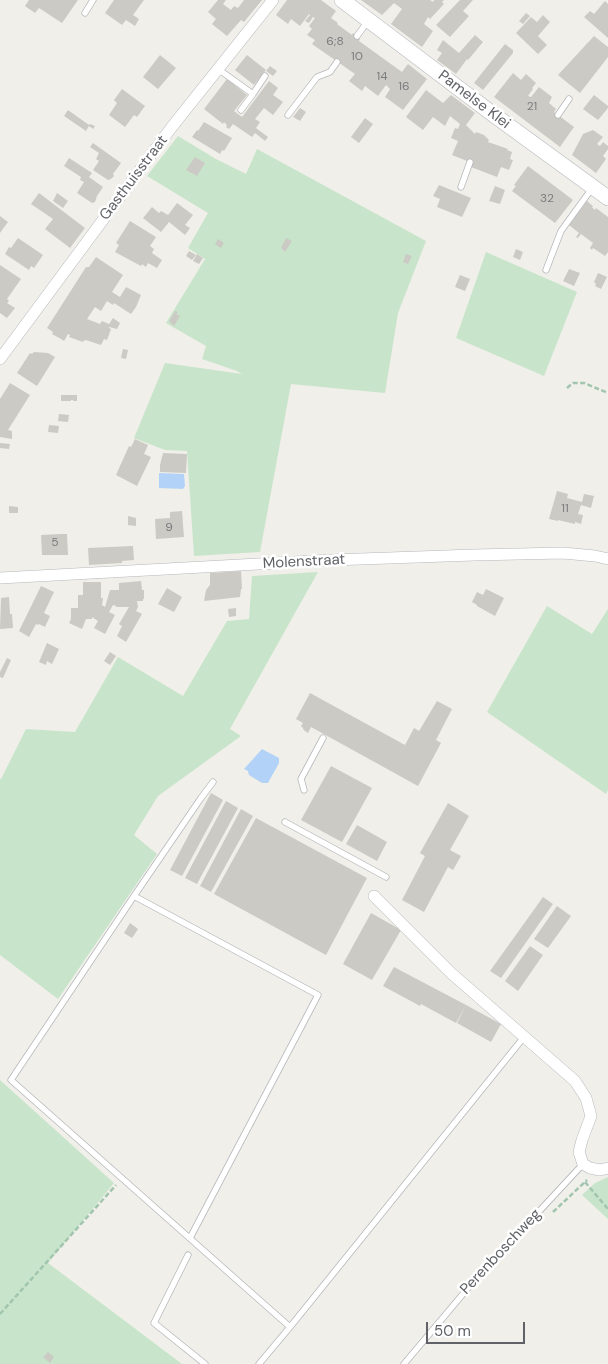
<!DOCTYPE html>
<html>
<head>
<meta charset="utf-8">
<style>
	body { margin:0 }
	#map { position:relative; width:608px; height:1364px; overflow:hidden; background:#f0efe9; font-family:"DM Sans",sans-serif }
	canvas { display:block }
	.scale { position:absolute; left:426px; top:1322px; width:99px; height:22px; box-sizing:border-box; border:2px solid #606267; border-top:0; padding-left:6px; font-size:15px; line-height:18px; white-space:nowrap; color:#606267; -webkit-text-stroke:4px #fff; paint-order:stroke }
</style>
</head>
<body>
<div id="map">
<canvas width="608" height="1364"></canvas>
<div class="scale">50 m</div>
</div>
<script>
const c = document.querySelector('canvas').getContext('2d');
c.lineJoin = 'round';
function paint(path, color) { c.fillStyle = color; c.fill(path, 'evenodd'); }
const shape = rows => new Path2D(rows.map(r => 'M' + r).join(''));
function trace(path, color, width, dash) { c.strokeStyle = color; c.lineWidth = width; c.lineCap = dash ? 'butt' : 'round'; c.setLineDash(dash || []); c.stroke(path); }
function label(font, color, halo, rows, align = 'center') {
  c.font = font + ' "DM Sans",sans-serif'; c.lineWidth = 5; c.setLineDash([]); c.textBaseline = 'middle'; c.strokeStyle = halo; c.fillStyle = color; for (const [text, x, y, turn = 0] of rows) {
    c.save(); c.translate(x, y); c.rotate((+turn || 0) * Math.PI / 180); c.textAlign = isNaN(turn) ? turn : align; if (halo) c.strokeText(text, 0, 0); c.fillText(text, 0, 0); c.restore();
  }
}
const green = shape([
	[178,136,216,159,246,174,257,149,426,241,398,313,385,393,291,384,260,552,194,556,187,451,165,450,134,438,165,363,242,374,237,371,202,359,206,346,166,323,205,259,188,248,208,213,147,176],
	[486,252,577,292,544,376,456,338],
	[318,572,230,729,241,736,158,796,134,835,157,854,58,999,0,955,0,779,1,779,26,729,75,732,118,657,183,696,227,621,249,619,252,576],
	[547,606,592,634,608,609,608,790,606,794,487,712],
	[0,1080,114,1183,48,1263,182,1364,0,1364],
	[608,1177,608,1219,582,1195,595,1183]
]);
const water = shape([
	[159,473,184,474,185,486,183,489,159,488],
	[262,749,279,758,279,763,268,783,262,783,249,775,248,771,244,769]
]);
const building = shape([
	[29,0,78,0,62,23,39,8,35,13,25,6],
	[114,0,144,0,133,15,139,19,135,26,126,20,122,25,105,13],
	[218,0,226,0,223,4,231,10,234,6,238,8,244,0,262,0,244,22,241,20,227,36,212,24,216,19,208,12],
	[287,0,321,0,336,11,331,18,338,23,337,24,352,35,353,33,360,39,359,41,402,72,408,64,427,79,403,110,385,97,390,89,386,85,378,96,365,86,362,91,349,81,355,74,312,44,315,40,307,35,312,29,309,26,315,18,313,17,309,23,305,21,310,15,309,14,300,26,291,19,288,24,276,15],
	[361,0,430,0,433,2,434,0,444,0,442,2,444,4,430,19,428,17,424,24,433,31,422,47,391,24,402,9,394,3,382,15],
	[460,0,473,0,463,11,469,16,450,37,436,25],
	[605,1,608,4,608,38,584,17,590,11,594,14],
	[526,13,530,16,523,24,519,21],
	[543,15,550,22,538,36,547,45,538,54,516,33,531,17,537,22],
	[475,35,483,42,468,60,467,59,456,74,437,60,442,53,437,50,443,40,459,53],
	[594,36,608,47,608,57,580,93,558,75],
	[505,44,513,50,513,53,483,90,474,83],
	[160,55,176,68,158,89,143,77],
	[247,55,266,70,254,85,235,70],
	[270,66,277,71,273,76,266,71],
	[513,73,521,80,526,74,536,83,532,88,533,89,528,96,531,97,539,87,552,97,549,103,556,109,554,112,574,127,560,147,494,97],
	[227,79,247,95,234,111,242,117,269,81,278,88,273,95,283,102,273,115,264,108,255,119,260,122,256,128,268,137,265,141,255,133,252,137,233,124,229,129,226,127,227,125,224,122,223,124,204,109],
	[122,89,145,106,137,117,134,115,125,127,109,115,117,103,114,100],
	[426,90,443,103,451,95,475,113,466,125,475,134,476,132,484,135,489,140,488,142,508,149,507,150,512,152,510,159,513,160,509,170,501,167,497,177,471,167,472,163,452,155,458,141,451,138,455,128,458,129,460,124,450,116,445,126,433,117,423,130,406,117],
	[594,95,608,106,608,108,598,120,583,109],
	[300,108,306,112,300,121,293,117],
	[68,110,89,125,90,124,95,126,93,129,89,126,86,131,64,116],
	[365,118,373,124,359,143,351,137],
	[204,122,232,138,224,151,222,150,220,154,192,137,197,130,198,131],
	[593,130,603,137,597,144,600,146,603,142,608,146,608,149,603,156,606,159,596,173,572,155,583,134],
	[93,143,121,163,113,174,114,176,111,179,108,180,93,170,99,161,96,159,99,153,90,147],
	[195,157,205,163,197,176,186,170],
	[69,158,92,173,89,177,103,187,97,196,95,202,92,203,77,193,84,182,80,180,81,177,64,166],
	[528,166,573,200,555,223,512,191,516,186,514,185],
	[439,185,471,198,462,217,437,207,440,199,433,196],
	[495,186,505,190,500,204,489,201],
	[39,193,85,228,70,248,45,229,53,219,31,204],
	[57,193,68,201,63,208,53,201],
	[587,201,593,206,592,207,595,210,596,208,608,217,608,252,605,256,593,248,592,250,590,248,593,243,581,234,578,238,576,237,579,233,569,225],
	[177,203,193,215,185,225,190,228,185,235,169,222,161,232,143,218,152,207,159,213,161,211,168,215],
	[0,216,8,222,0,233],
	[130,221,156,237,150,246,154,249,152,253,162,260,157,268,148,263,146,267,142,264,141,266,115,252,119,245,116,243],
	[18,238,43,255,34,268,31,266,29,270,5,254,9,247,11,248],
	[286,238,292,241,285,252,281,248],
	[218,239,224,243,221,248,215,244],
	[516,249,523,252,520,260,513,257],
	[189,251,196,255,192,260,186,256],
	[197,254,203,258,199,264,193,261],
	[406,254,412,256,408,264,403,262],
	[96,257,123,275,112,292,120,297,126,287,141,295,136,307,131,314,114,303,113,305,107,301,101,311,95,307,87,319,100,324,102,321,109,324,113,318,120,323,117,329,109,327,109,328,111,329,107,340,104,339,101,345,86,340,85,341,84,340,83,342,69,337,70,335,68,334,64,341,61,339,52,334,53,332,47,328,86,267,89,267],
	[0,265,21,279,7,299,9,301,7,303,15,308,7,318,0,313],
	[569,269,580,273,574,286,563,281],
	[598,273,607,277,601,289,595,286,596,284,594,282],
	[460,275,470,279,465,291,455,287],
	[175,311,178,312,176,314,180,316,174,326,169,321],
	[123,349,128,350,126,359,121,358],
	[34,352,48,353,55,357,37,386,17,373,30,353,32,354],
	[10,383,30,395,8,430,12,431,12,439,0,437,0,399],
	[61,395,77,395,77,401,73,401,73,400,71,400,71,401,61,401],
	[59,414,69,415,68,422,58,421],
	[49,425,59,426,58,433,48,432],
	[135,439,148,445,144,454,151,457,137,486,116,475,129,446,131,447],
	[0,443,10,444,9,449,0,448],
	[163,453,187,454,186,473,160,472,160,465],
	[557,491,568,494,567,498,582,502,584,494,594,496,591,508,581,505,578,514,583,515,581,524,575,522,575,524,558,520,558,521,549,519],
	[9,506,18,507,18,513,9,513],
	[182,511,184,537,156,539,155,519,170,518,170,512],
	[128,516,136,518,136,526,128,525],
	[60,534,67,534,68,555,42,555,41,535],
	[133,546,134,560,122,561,122,563,89,565,88,548],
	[241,571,242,589,241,589,240,597,204,601,206,590,210,585,210,573],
	[141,581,142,590,144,590,144,599,143,599,143,601,137,601,138,607,136,611,142,614,126,642,117,636,122,626,119,624,129,607,116,607,116,606,113,605,109,612,115,615,105,634,94,628,98,621,92,617,92,619,86,619,82,629,69,623,71,619,71,608,78,608,78,595,83,595,83,582,101,582,101,598,103,598,102,605,105,607,110,590,119,590,119,583],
	[41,586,54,592,44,613,50,616,45,627,39,624,38,625,36,624,29,637,19,631],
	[167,588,182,597,174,612,158,604],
	[486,589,504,598,495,616,477,606,477,605,472,602,477,592,483,595],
	[9,597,10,614,12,614,13,628,0,629,1,598],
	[236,608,236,616,229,617,228,609],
	[47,643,59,649,52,664,47,661,46,665,39,662],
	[110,652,116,656,110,665,104,661],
	[7,658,11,660,3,678,0,677,0,672],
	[310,693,405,745,414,728,419,731,437,701,452,709,436,740,441,743,418,786,311,727,308,733,305,731,303,729,303,728,301,726,303,723,296,719],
	[331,766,372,788,342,842,301,820],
	[211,793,223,800,182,876,170,870],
	[226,801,238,808,197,884,185,878],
	[448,803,469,816,450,850,461,856,453,870,448,867,424,912,402,900,425,856,420,853],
	[241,809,253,816,211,892,200,886],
	[256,818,367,878,326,955,214,894],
	[357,825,387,842,377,861,346,844],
	[543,897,553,904,501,978,490,971],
	[557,906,571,916,548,948,534,939],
	[371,913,401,930,372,980,343,964],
	[130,923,138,929,132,938,124,933],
	[530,946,543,955,518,991,505,981],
	[394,967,466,1005,456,1023,421,1004,420,1006,383,986],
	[466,1005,501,1024,491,1042,457,1023],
	[48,1352,54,1357,50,1363,43,1357]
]);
const path = shape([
	[567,388,573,383,584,383,608,393],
	[585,1182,608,1209],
	[553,1212,587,1180],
	[0,1314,116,1185]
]);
const service = shape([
	[85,13,93,0],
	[357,36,368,21],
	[218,69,253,94,241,110],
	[253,94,265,76],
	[288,115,317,77,330,72,337,62],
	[558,115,569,99],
	[461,187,470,162],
	[546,270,561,231,593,187],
	[304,790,301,779,323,738],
	[285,822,386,877],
	[134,896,201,798,213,782],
	[190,1238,318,995,134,896,11,1080,290,1327,524,1037],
	[188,1255,154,1323,205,1364],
	[259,1364,290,1327],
	[404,1364,468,1288,583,1164]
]);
const minor = shape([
	[0,359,171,128,273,0],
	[0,578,332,560,474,555,563,553,595,556,608,559],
	[374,896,451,973,575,1081,586,1098,591,1116,582,1140,579,1152,583,1164,590,1168,600,1170,608,1168]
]);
const secondary = shape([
	[342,0,494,115,608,198]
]);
const numberNames = [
	["6;8",335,42],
	["10",357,57],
	["14",382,77],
	["16",404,87],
	["21",532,107],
	["32",547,199],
	["11",565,509],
	["9",169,528],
	["5",55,543]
];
const streetNames = [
	["Pamelse Klei",474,100,37],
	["Gasthuisstraat",134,178,-53],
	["Molenstraat",304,562,-3],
	["Perenboschweg",501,1252,-47]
];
paint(green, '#c8e5cb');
paint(water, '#b2d3f7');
paint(building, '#cccac5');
trace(service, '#b5b7bb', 7);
trace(minor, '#b5b7bb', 12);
trace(secondary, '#b7b9be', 16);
trace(path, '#a2c5af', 2.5, [5, 2.5]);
trace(service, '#fff', 5.5);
trace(minor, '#fff', 11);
trace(secondary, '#fff', 15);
label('12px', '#7b7c7e', null, numberNames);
label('15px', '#606267', '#fff', streetNames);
</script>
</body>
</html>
